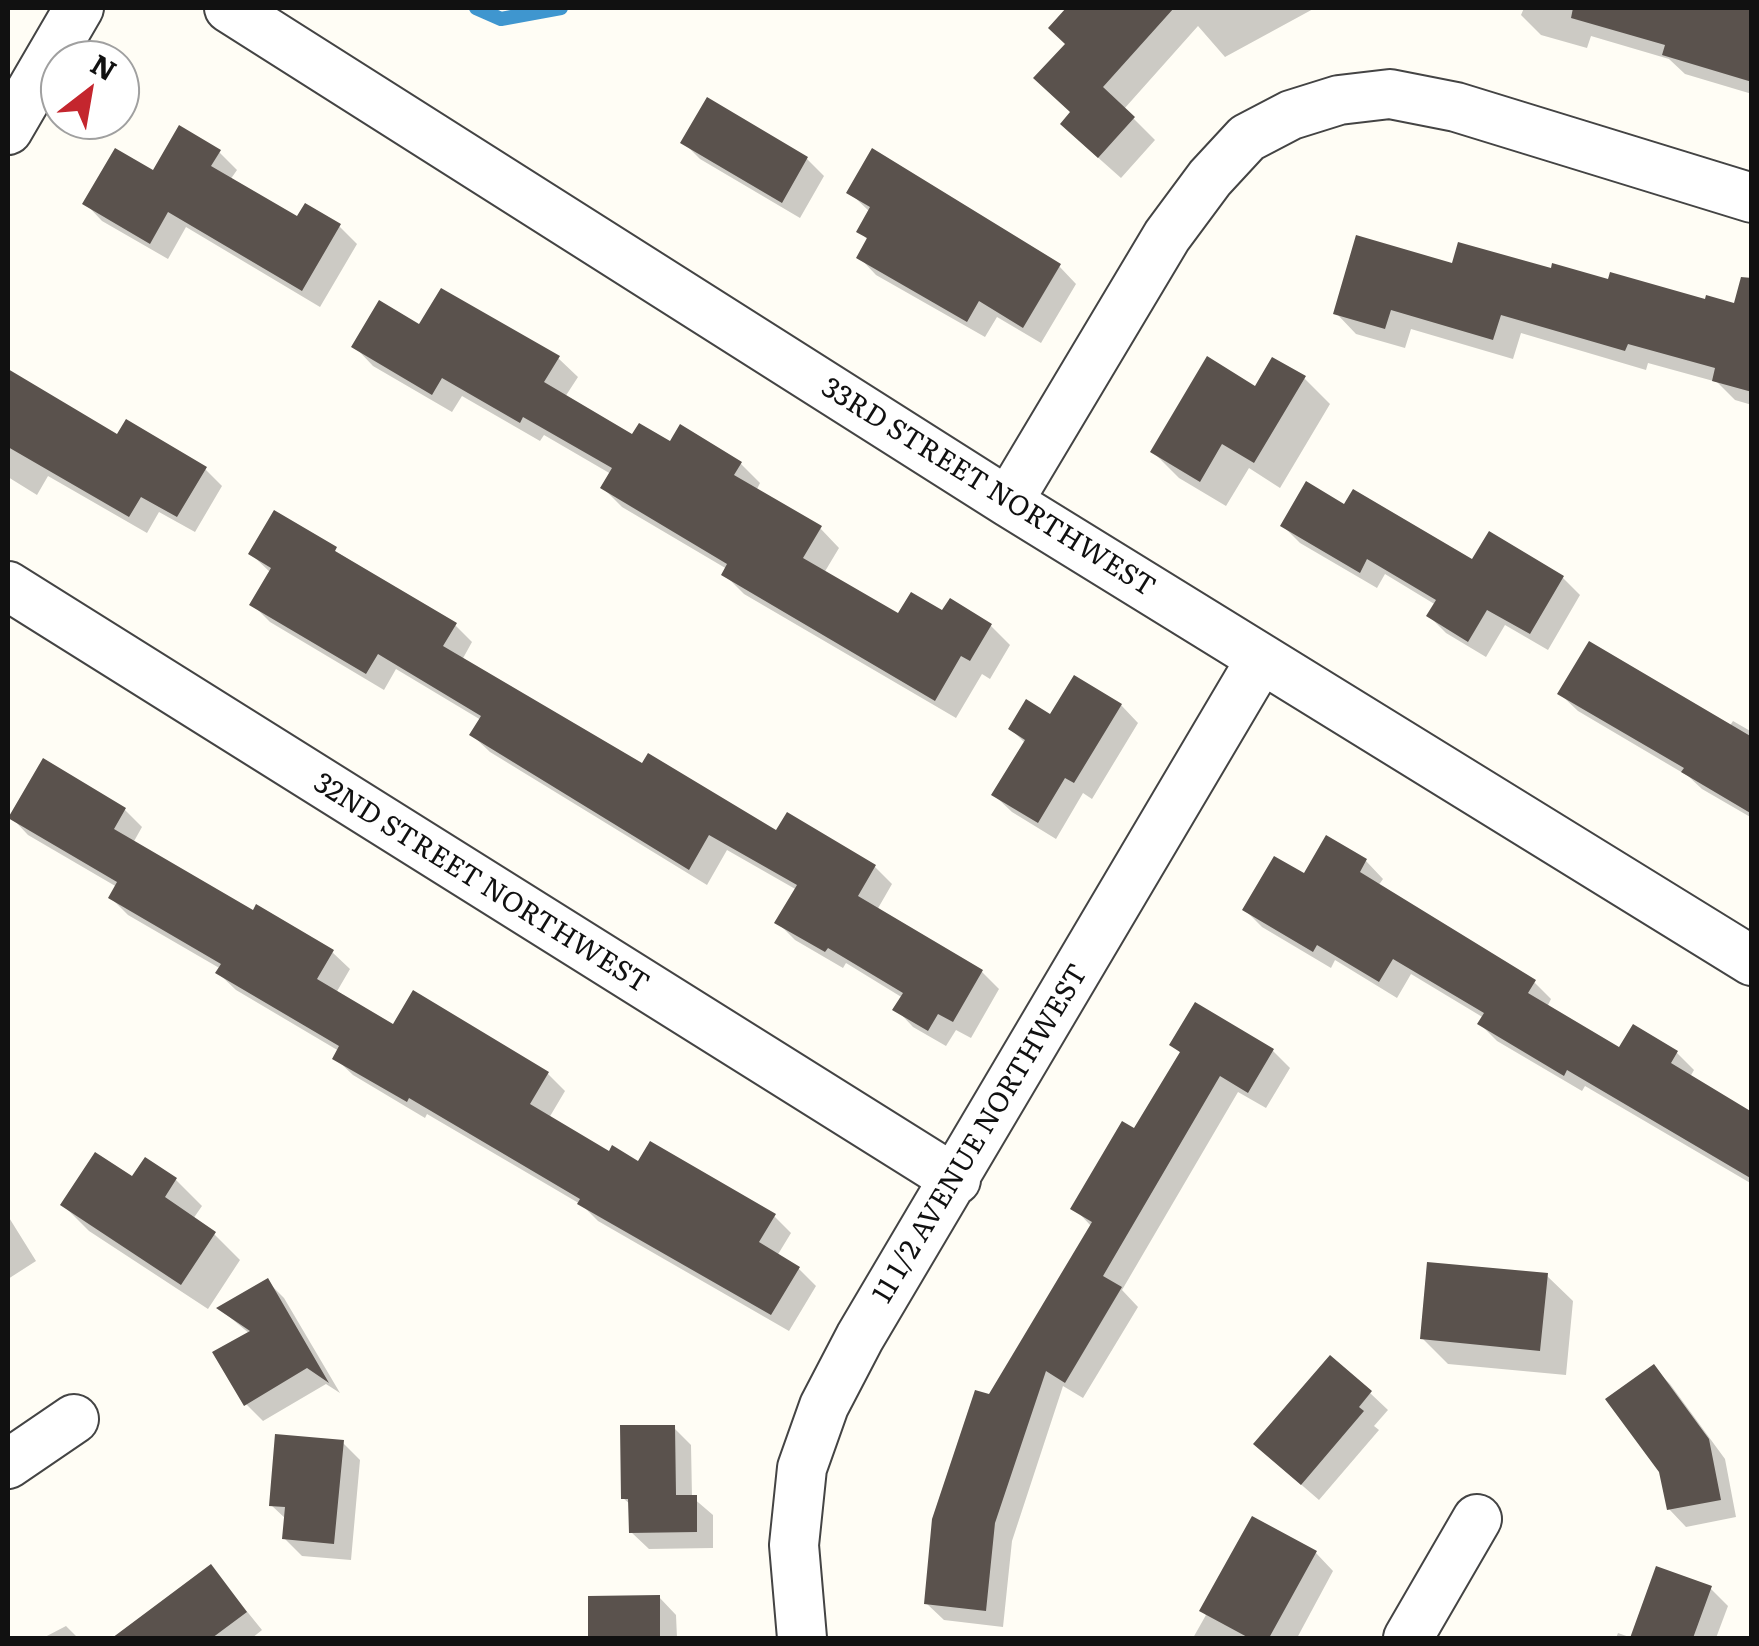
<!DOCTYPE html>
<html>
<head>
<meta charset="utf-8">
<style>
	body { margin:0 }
	#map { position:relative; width:1759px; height:1646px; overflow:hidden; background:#fffdf5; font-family:Literata,serif }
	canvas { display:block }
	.frame { position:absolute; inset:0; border:10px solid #111; pointer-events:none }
	.north { position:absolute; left:40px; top:40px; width:100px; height:100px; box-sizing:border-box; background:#fff; border:2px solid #a0a0a0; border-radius:50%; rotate:31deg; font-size:28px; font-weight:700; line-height:40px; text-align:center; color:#111 }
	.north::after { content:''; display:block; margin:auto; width:35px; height:45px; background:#c4262e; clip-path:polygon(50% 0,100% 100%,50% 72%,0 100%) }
</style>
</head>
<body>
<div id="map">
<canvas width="1759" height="1646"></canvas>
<div class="frame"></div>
<div class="north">N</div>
</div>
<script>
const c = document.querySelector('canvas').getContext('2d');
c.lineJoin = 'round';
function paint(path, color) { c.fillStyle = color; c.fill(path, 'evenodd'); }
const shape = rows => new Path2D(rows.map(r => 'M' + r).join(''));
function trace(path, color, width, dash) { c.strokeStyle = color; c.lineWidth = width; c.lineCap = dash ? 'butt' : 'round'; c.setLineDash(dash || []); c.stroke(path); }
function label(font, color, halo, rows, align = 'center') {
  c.font = font + ' Literata,serif'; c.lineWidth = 10; c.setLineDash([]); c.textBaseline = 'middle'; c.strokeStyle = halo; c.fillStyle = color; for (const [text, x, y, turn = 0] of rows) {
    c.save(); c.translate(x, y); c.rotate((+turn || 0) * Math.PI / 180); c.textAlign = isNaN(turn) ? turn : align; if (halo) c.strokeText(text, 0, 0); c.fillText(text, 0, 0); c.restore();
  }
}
const shadow = shape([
	[1069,8,1315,8,1225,57,1198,26,1124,109,1155,140,1121,178,1085,146,1073,113,1068,44,1051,28],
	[1524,8,1752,8,1752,94,1685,74,1669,59,1591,36,1587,48,1541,35,1521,15],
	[683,142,807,159,824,176,800,218,700,159],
	[219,152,237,170,230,180,298,220,339,226,357,244,320,307,186,227,168,259,102,221,85,203],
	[849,192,1059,266,1076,284,1041,343,997,317,985,337,876,275,859,257,869,241,859,231,870,212],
	[1454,266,1552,271,1752,311,1752,405,1735,400,1717,382,1648,363,1646,370,1521,333,1513,359,1411,329,1405,348,1356,334,1336,313],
	[420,328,558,358,578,377,565,397,633,438,670,445,680,428,741,464,760,483,756,491,820,528,839,548,824,573,899,617,943,614,991,626,1010,645,990,679,982,674,956,718,744,594,724,574,727,569,622,507,603,488,611,474,544,435,540,441,462,396,452,412,373,366,354,346],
	[10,373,118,438,205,469,222,486,195,532,159,512,147,533,48,476,37,495,8,477,8,378],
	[1304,378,1330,404,1280,488,1249,468,1226,506,1179,478,1153,452,1256,389],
	[1345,507,1473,563,1563,578,1580,595,1548,650,1505,625,1486,657,1446,633,1429,616,1436,605,1385,574,1377,588,1300,543,1283,526],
	[275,514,455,625,472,642,462,660,643,767,777,834,875,867,892,884,877,910,982,972,999,989,971,1038,956,1030,946,1046,913,1027,896,1009,903,998,846,963,843,968,795,940,778,923,797,890,727,850,707,885,490,752,472,735,481,720,396,669,384,690,270,622,252,604,271,573,251,554],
	[1560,694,1729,727,1733,721,1752,732,1752,818,1702,789,1688,776,1578,711],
	[1121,705,1138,723,1092,799,1083,793,1056,839,1012,812,994,795,1025,743,1011,729,1051,718],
	[125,810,142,827,133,843,253,914,332,952,350,969,336,993,393,1028,548,1074,565,1091,549,1118,610,1155,774,1216,791,1233,777,1256,799,1269,816,1286,789,1331,598,1221,582,1205,427,1114,425,1118,353,1075,335,1058,339,1051,236,990,218,973,221,969,128,915,111,898,117,887,28,835,11,817],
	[1366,861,1383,879,1378,886,1534,982,1551,999,1547,1007,1620,1050,1677,1053,1694,1070,1690,1077,1752,1115,1752,1184,1585,1086,1582,1091,1497,1041,1480,1024,1484,1018,1411,974,1397,998,1335,960,1331,968,1262,927,1245,910,1305,876],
	[1172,1045,1273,1051,1290,1068,1266,1108,1238,1092,1122,1290,1138,1307,1083,1398,1063,1386,1012,1541,1003,1627,944,1620,926,1603,990,1398,1092,1227,1074,1208,1135,1132,1182,1054],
	[146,1160,176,1180,202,1206,193,1219,214,1234,240,1260,208,1309,89,1231,63,1205,133,1180],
	[8,1216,36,1261,8,1279],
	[1546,1275,1573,1301,1566,1375,1448,1364,1422,1338],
	[267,1281,284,1298,340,1393,326,1384,263,1421,246,1404,250,1334,220,1309],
	[1653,1367,1670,1384,1725,1459,1736,1517,1686,1527,1669,1509],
	[1370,1393,1388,1410,1374,1426,1379,1430,1319,1500,1274,1461],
	[674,1428,691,1445,692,1497,713,1515,713,1548,649,1549,631,1532,631,1505,623,1498],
	[343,1443,360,1460,351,1560,302,1556,284,1538,286,1519,271,1505],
	[1316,1553,1333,1571,1297,1638,1193,1638,1206,1615,1202,1611],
	[211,1567,262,1630,252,1638,147,1638,136,1624],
	[1710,1588,1728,1606,1716,1638,1616,1638,1618,1633,1632,1638],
	[659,1597,676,1615,677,1638,694,1638,591,1638,590,1598],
	[66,1626,78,1638,43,1638]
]);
const stream = shape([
	[476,8,501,19,561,8]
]);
const building = shape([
	[1066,8,1174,8,1103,87,1135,117,1098,158,1060,124,1070,112,1033,78,1065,44,1048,28],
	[1573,8,1752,8,1752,82,1662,55,1665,45,1571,18],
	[707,97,808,157,782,203,680,143],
	[179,125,221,150,211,166,297,216,305,203,341,224,302,291,168,212,150,244,82,204,115,148,153,170],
	[872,148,1061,264,1023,328,979,301,967,322,856,258,867,238,856,232,870,207,846,193],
	[1356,235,1452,263,1458,242,1551,268,1552,263,1608,279,1610,272,1705,299,1706,295,1734,303,1741,277,1752,278,1752,392,1712,381,1715,368,1628,344,1625,351,1501,315,1493,340,1391,310,1385,329,1333,314],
	[441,288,560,356,544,382,632,434,639,423,670,441,680,424,742,462,734,475,822,526,803,558,898,613,911,592,942,610,950,598,992,624,970,661,961,656,935,701,721,575,727,564,600,488,612,468,523,417,520,423,442,378,432,395,351,347,379,300,419,324],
	[1207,356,1255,386,1272,357,1306,376,1254,463,1222,444,1200,482,1150,452],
	[8,369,117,434,126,419,207,467,177,517,141,497,129,517,8,447],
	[1306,481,1344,504,1353,489,1472,559,1489,531,1564,576,1530,634,1487,610,1468,642,1426,616,1436,600,1367,559,1360,573,1280,526],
	[274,510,337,547,335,551,457,623,443,646,642,763,648,753,776,830,787,812,876,865,858,896,983,970,953,1022,938,1014,928,1031,892,1010,903,993,828,948,825,952,774,923,797,885,709,835,689,870,469,735,481,716,378,654,366,674,249,605,271,568,248,554],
	[1589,641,1752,737,1752,814,1681,772,1684,768,1557,694],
	[1074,675,1122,704,1074,783,1065,778,1038,823,991,795,1025,740,1008,729,1026,699,1050,714],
	[43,758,126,808,114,829,253,910,256,904,334,950,317,979,393,1024,413,990,549,1072,530,1104,609,1151,612,1145,638,1161,650,1141,776,1214,759,1242,800,1267,771,1315,577,1204,580,1199,409,1098,407,1102,332,1059,339,1046,215,973,221,964,108,898,117,882,8,818],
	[1326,835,1367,859,1360,872,1536,980,1528,993,1619,1047,1633,1024,1678,1051,1671,1063,1752,1112,1752,1179,1567,1070,1564,1076,1477,1024,1484,1013,1393,959,1379,982,1317,945,1313,952,1242,910,1274,856,1304,873],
	[1195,1002,1274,1049,1248,1093,1220,1076,1103,1276,1122,1287,1065,1383,1046,1371,995,1523,986,1611,924,1604,932,1519,975,1390,989,1394,1092,1222,1070,1209,1122,1121,1134,1128,1180,1052,1169,1045],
	[95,1152,132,1176,145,1157,177,1178,165,1197,216,1232,181,1285,60,1205],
	[1427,1262,1548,1273,1540,1351,1420,1339],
	[268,1278,329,1383,307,1368,244,1406,212,1352,250,1331,216,1308],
	[1330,1355,1372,1391,1359,1407,1364,1411,1301,1485,1253,1444],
	[1654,1364,1709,1439,1721,1500,1667,1510,1659,1472,1605,1399],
	[620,1425,675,1425,676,1495,697,1495,697,1532,629,1533,628,1499,621,1499],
	[275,1434,344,1440,334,1544,282,1539,285,1507,269,1506],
	[1252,1516,1317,1551,1269,1638,1249,1638,1199,1611],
	[211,1564,247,1612,212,1638,112,1638],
	[1656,1566,1712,1586,1693,1638,1630,1638],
	[660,1595,660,1638,588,1638,588,1596]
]);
const minor = shape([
	[229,8,1008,502,1752,961],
	[8,130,79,8],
	[1008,502,1167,236,1210,178,1247,138,1291,115,1339,100,1390,94,1456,107,1752,198],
	[8,586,956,1180],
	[8,1464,74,1419],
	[802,1638,794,1545,802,1468,824,1406,860,1337,1261,659],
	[1408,1638,1477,1519]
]);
const streetNames = [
	["33RD STREET NORTHWEST",988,488,32],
	["32ND STREET NORTHWEST",481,884,32],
	["11 1/2 AVENUE NORTHWEST",981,1134,-59]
];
paint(shadow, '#0003');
trace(stream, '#3f96cf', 14);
paint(building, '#5a524d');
trace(minor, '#444', 52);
trace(minor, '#fff', 48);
label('28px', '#111', '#fff', streetNames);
</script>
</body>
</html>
